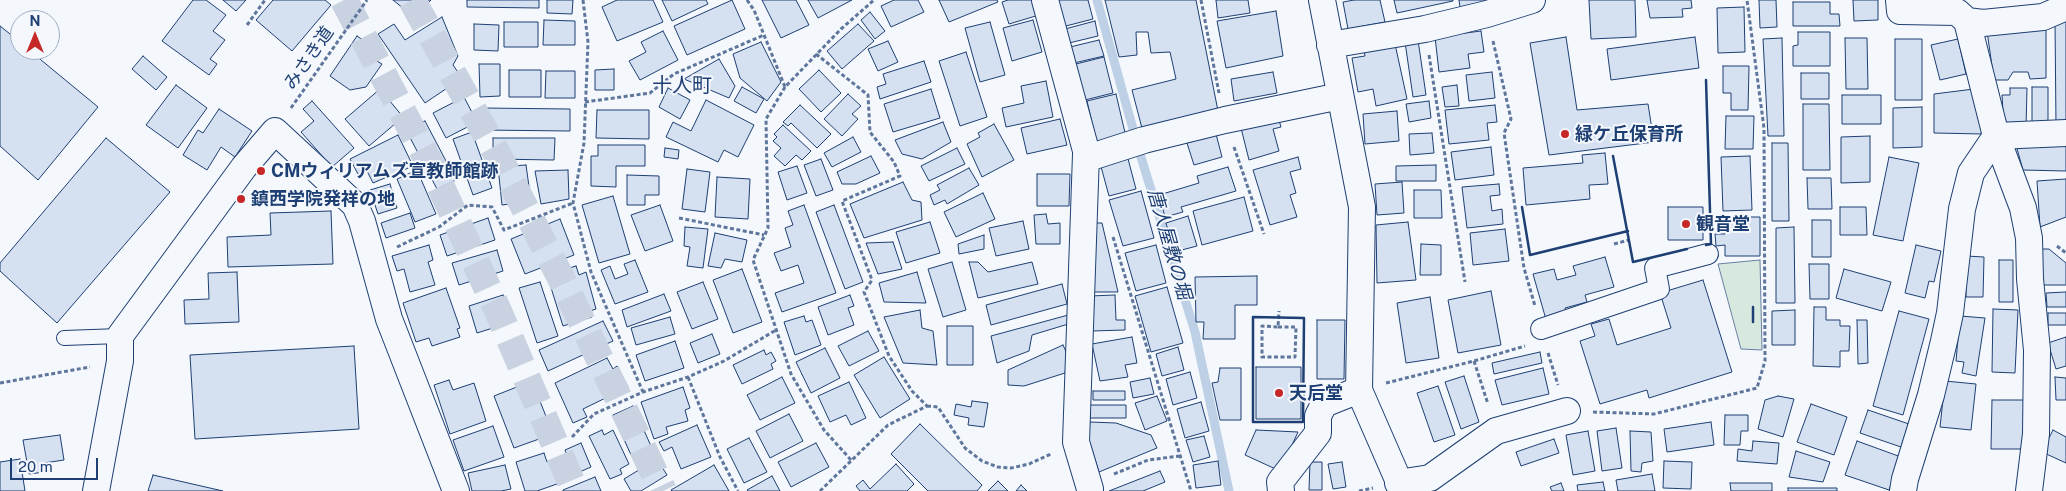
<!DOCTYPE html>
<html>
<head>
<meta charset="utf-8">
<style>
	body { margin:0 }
	#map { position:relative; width:2066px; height:491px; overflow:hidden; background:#f4f7fb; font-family:"Public Sans",sans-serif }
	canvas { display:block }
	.north { position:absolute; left:10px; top:10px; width:50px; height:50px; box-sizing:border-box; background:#f4f7fb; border:1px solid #9eadc5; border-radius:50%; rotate:0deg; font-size:14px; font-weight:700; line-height:20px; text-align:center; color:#1d3f73 }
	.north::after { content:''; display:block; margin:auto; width:18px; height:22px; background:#c62828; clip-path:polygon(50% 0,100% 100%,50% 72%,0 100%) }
	.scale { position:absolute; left:10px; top:458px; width:88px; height:22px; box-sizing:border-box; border:2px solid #1d3f73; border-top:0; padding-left:6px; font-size:15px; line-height:18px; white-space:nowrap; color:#1d3f73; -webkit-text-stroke:4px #f4f7fb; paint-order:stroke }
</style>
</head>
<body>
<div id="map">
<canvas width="2066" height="491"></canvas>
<div class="north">N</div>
<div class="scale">20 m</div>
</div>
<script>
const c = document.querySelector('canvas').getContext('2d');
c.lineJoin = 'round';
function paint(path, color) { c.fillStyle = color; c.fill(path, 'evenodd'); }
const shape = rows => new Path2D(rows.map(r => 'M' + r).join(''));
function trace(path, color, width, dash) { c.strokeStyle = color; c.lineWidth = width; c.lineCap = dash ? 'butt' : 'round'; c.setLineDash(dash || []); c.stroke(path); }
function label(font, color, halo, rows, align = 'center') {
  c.font = font + ' "Public Sans","Noto Sans JP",sans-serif'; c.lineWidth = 4; c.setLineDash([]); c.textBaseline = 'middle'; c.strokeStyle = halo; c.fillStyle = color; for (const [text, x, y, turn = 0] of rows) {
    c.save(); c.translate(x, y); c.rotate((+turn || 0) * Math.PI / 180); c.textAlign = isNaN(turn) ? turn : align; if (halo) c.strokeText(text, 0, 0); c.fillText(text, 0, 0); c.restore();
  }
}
const green = shape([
	[1760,260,1762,350,1741,349,1718,264,1760,260]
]);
const stream = shape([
	[1097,0,1140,154,1195,332,1229,491]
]);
const building = shape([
	[193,0,206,0,226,15,213,31,225,40,210,59,217,64,209,75,162,41,193,0],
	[223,0,246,0,236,11,223,0],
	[273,0,325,0,331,5,292,51,256,20,273,0],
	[393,0,431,0,414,17,393,0],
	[467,0,539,0,539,8,467,7,467,0],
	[547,0,573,0,572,14,547,13,547,0],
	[617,0,653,0,663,22,617,41,602,7,617,0],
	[662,0,706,0,708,4,672,21,662,0],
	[732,0,745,29,687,55,674,26,732,0],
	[762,0,796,0,809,25,781,38,762,0],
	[808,0,852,0,818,18,808,0],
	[894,0,918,0,924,12,891,27,881,6,894,0],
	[939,0,997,0,998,2,949,22,939,0],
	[1008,0,1035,0,1039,15,1009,24,1002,2,1008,0],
	[1056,0,1088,0,1093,19,1062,27,1056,0],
	[1105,0,1196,0,1218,111,1143,132,1132,90,1176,79,1170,52,1151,53,1148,32,1136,32,1137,55,1119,57,1105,0],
	[1216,0,1248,0,1250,13,1218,18,1216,0],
	[1354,0,1380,0,1385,22,1348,29,1343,2,1354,0],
	[1394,0,1453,0,1453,1,1397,13,1394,0],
	[1459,0,1489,0,1489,1,1460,7,1459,0],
	[1589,0,1635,0,1636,37,1591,39,1589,0],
	[1647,0,1691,0,1692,8,1682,9,1683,17,1650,18,1647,0],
	[1759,0,1776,0,1777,27,1760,28,1759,0],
	[1853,0,1878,0,1878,20,1854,21,1853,0],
	[1793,2,1830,2,1830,14,1839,14,1840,26,1793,26,1793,2],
	[1744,7,1745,52,1718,53,1717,8,1744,7],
	[1276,11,1283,56,1226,68,1217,21,1276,11],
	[870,12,885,31,875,39,861,20,870,12],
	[442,17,458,56,453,65,462,78,425,103,378,34,394,24,405,40,442,17],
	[2066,19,2066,127,2056,127,2055,20,2066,19],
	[544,20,575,21,575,45,543,45,544,20],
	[1033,20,1042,52,1012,61,1003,28,1033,20],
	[1095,21,1098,36,1069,43,1065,29,1095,21],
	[504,22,538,22,538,47,504,47,504,22],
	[990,22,1005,75,980,82,965,28,990,22],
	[474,24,499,25,498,51,474,50,474,24],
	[858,24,874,41,842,69,827,51,858,24],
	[0,26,20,42,20,50,29,50,98,107,38,180,0,146,0,26],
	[2046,27,2046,78,2030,79,2028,72,2013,72,2008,80,1994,80,1987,31,2046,27],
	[663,31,678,60,640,80,629,61,646,52,641,42,663,31],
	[1481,31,1484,52,1468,54,1470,68,1439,72,1435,37,1481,31],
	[1798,32,1830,32,1830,66,1793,66,1793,46,1798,45,1798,32],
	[357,36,378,50,372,58,382,64,366,87,350,90,330,76,357,36],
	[1566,37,1577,110,1648,104,1654,142,1549,155,1530,43,1566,37],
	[1695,37,1699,68,1611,80,1607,49,1695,37],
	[1782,38,1784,136,1768,136,1763,39,1782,38],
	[1845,38,1867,38,1868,89,1846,89,1845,38],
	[1895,39,1922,39,1922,100,1895,100,1895,39],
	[1958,39,1966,74,1940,80,1931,45,1958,39],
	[1099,40,1104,56,1074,63,1070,47,1099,40],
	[1418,40,1426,95,1413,97,1405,42,1418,40],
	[888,41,898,62,878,71,868,49,888,41],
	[761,42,781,82,767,101,740,78,733,54,761,42],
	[1395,44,1407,99,1376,106,1373,89,1358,92,1352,58,1365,56,1364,51,1395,44],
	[966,52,987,117,960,126,939,61,966,52],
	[143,56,167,77,156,90,132,69,143,56],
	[1104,57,1113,93,1085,100,1076,64,1104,57],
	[719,59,735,86,729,98,684,79,719,59],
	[924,61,931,82,880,99,877,87,886,84,883,74,924,61],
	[479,64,500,64,500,96,480,97,479,64],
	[1723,66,1749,66,1748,110,1731,110,1731,93,1723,93,1723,66],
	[614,69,614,90,595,90,595,70,614,69],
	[509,70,541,70,541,97,509,97,509,70],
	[819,70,841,93,821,112,799,89,819,70],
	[546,71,575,71,575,98,545,98,546,71],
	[1273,72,1277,93,1234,101,1231,79,1273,72],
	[1492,72,1495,98,1469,101,1466,75,1492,72],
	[1801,73,1829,73,1829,99,1801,99,1801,73],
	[1046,81,1053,117,1006,127,1002,108,1024,103,1021,86,1046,81],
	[176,85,207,108,178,148,146,125,176,85],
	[1457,85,1459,106,1445,107,1442,87,1457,85],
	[742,87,764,99,756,113,734,101,742,87],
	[2032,87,2048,87,2048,130,2032,130,2032,87],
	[668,88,690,100,680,119,659,107,668,88],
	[2010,88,2027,88,2026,129,2004,128,2002,95,2010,95,2010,88],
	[380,89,403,117,369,146,345,119,380,89],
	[931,89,940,118,893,132,884,104,931,89],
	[1974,89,1983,134,1934,133,1934,94,1974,89],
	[848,94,861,106,852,114,858,119,842,136,824,119,848,94],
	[1116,94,1126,137,1097,144,1087,101,1116,94],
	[1842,95,1881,95,1881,124,1842,124,1842,95],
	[464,97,477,122,446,138,433,113,464,97],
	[706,100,754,125,738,157,724,150,718,162,666,137,673,122,691,131,706,100],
	[312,101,354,148,332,167,301,132,314,121,303,109,312,101],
	[1429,101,1431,118,1409,122,1406,104,1429,101],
	[1803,104,1829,104,1830,170,1803,170,1803,104],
	[800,105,831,134,817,148,791,123,788,126,783,122,800,105],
	[1495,105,1497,122,1487,123,1489,140,1449,144,1445,110,1495,105],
	[1922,107,1922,147,1893,148,1893,108,1922,107],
	[482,108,570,109,570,131,481,130,482,108],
	[219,109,252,131,235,157,221,147,207,170,183,155,198,130,203,133,219,109],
	[597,110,649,110,649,139,596,138,597,110],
	[1397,111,1399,141,1365,144,1363,114,1397,111],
	[1277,113,1281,127,1273,129,1279,151,1249,160,1240,124,1277,113],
	[1726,116,1754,116,1753,149,1725,149,1726,116],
	[1060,119,1067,145,1027,154,1021,128,1060,119],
	[425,121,456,180,437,189,406,130,425,121],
	[943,122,951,142,922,159,902,154,895,140,943,122],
	[994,124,1014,160,982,177,967,144,980,137,978,133,994,124],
	[783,125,811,151,802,160,796,155,785,166,774,156,781,148,773,141,777,137,774,134,783,125],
	[472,132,492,188,473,195,453,139,472,132],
	[1432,133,1434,153,1410,155,1409,134,1432,133],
	[1216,134,1222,157,1194,165,1187,143,1216,134],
	[398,135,413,166,373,183,366,169,358,174,350,159,398,135],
	[1870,136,1870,182,1841,183,1841,137,1870,136],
	[853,137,861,152,832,167,824,153,853,137],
	[106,138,170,192,57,323,0,271,0,263,106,138],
	[493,138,555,138,554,160,493,159,493,138],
	[1772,143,1788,143,1789,221,1772,221,1772,143],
	[598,145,645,145,645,166,616,166,616,187,591,186,591,156,598,156,598,145],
	[2016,145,2066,145,2066,171,2023,170,2016,145],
	[1491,147,1494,175,1455,180,1451,152,1491,147],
	[665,148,679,150,678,159,664,157,665,148],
	[957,148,965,164,929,181,921,166,957,148],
	[1605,153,1608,184,1589,185,1590,199,1526,205,1523,168,1583,163,1582,155,1605,153],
	[1127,155,1136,189,1109,196,1100,163,1127,155],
	[871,156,880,173,856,184,842,184,837,172,871,156],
	[1750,156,1752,210,1723,211,1721,157,1750,156],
	[1298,157,1301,169,1290,172,1296,193,1290,195,1297,217,1270,225,1253,170,1298,157],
	[1889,157,1919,163,1903,241,1873,235,1889,157],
	[821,159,833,190,816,196,804,165,821,159],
	[526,165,531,201,502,205,498,167,526,165],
	[1436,165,1436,181,1396,181,1396,166,1436,165],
	[797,166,807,193,787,200,778,172,797,166],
	[1228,167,1236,191,1181,207,1183,212,1165,217,1159,195,1199,183,1197,176,1228,167],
	[969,168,979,185,947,204,945,200,934,205,930,195,940,190,937,185,969,168],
	[687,169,710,172,705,212,682,209,687,169],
	[417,170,436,214,415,222,397,179,417,170],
	[568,170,569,199,541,204,535,171,568,170],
	[1037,174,1070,174,1069,206,1037,206,1037,174],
	[627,175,659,176,659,195,645,195,645,205,627,205,627,175],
	[717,177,750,179,748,219,715,217,717,177],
	[1807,178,1831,178,1832,209,1808,209,1807,178],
	[2066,179,2066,217,2040,227,2037,181,2066,179],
	[903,182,912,200,921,202,922,220,864,238,850,204,903,182],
	[1402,182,1404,213,1377,215,1375,184,1402,182],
	[390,184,397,208,378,214,370,190,390,184],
	[1499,184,1500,195,1490,196,1492,211,1502,209,1503,224,1467,228,1462,187,1499,184],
	[1414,190,1441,190,1442,218,1414,218,1414,190],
	[1141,191,1154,238,1123,246,1109,200,1141,191],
	[983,193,995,219,956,237,944,212,983,193],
	[613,196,630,254,599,263,582,205,613,196],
	[1244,197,1253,231,1202,245,1193,211,1244,197],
	[660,205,673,241,645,251,631,215,660,205],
	[804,205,836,293,782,312,775,293,804,283,798,265,781,271,774,253,791,247,785,228,793,225,788,211,804,205],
	[834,205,863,282,845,289,816,212,834,205],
	[1668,207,1703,207,1703,240,1668,240,1668,207],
	[1840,207,1866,207,1867,235,1840,235,1840,207],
	[331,211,333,264,228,267,227,237,271,235,270,213,331,211],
	[410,213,415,228,386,238,381,223,410,213],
	[1046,214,1048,224,1060,223,1060,244,1036,244,1034,215,1046,214],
	[1188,216,1197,246,1174,252,1166,223,1188,216],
	[1725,217,1760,217,1760,256,1725,256,1725,245,1716,246,1715,234,1725,234,1725,217],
	[488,218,495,240,447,256,440,235,488,218],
	[560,219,574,255,525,274,511,239,560,219],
	[1812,220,1831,220,1831,257,1812,257,1812,220],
	[1023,221,1029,249,996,256,989,228,1023,221],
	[930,222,940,253,906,263,896,232,930,222],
	[1408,222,1416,280,1377,283,1376,225,1408,222],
	[1092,223,1102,223,1118,292,1090,292,1092,223],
	[685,227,708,229,703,268,687,266,690,247,684,246,685,227],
	[1794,227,1795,303,1776,303,1776,228,1794,227],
	[1505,229,1509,261,1473,265,1470,233,1505,229],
	[715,233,747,240,742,262,725,259,721,268,708,266,715,233],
	[984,235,984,249,959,254,958,244,984,235],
	[893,242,902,269,878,274,866,243,893,242],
	[1421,244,1441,245,1441,275,1420,275,1421,244],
	[429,245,433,260,428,262,435,285,410,292,404,269,397,271,392,256,429,245],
	[1156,245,1166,283,1136,291,1125,253,1156,245],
	[1916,245,1941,251,1934,282,1929,281,1925,298,1905,293,1916,245],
	[2041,249,2049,249,2066,263,2066,285,2041,285,2041,249],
	[497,250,503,271,459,285,452,263,497,250],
	[1966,256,1984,257,1983,297,1966,297,1966,256],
	[1605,257,1614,287,1585,295,1587,302,1565,308,1568,318,1547,323,1533,274,1554,269,1557,280,1576,275,1573,266,1605,257],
	[635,260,648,292,615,304,601,270,610,266,615,279,628,274,624,264,635,260],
	[1999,260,2013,260,2013,302,1999,302,1999,260],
	[952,262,966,310,943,317,928,269,952,262],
	[969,262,978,262,988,272,1032,262,1038,284,978,298,969,262],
	[1809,264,1829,264,1829,299,1810,299,1809,264],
	[576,266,579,275,586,272,596,309,590,311,592,317,563,326,547,275,576,266],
	[742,269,762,322,733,333,713,280,742,269],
	[1844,269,1891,282,1882,311,1836,298,1844,269],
	[237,272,239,322,185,324,184,300,209,299,208,273,237,272],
	[917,272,926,303,884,302,879,283,917,272],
	[1257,276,1257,305,1235,305,1235,339,1203,339,1204,322,1196,322,1195,277,1257,276],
	[1703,280,1732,372,1649,398,1647,390,1600,404,1580,341,1595,336,1591,324,1609,319,1617,345,1671,328,1660,293,1703,280],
	[540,282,558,336,537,343,519,288,540,282],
	[703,282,718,319,692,329,677,292,703,282],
	[1062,284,1067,304,991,325,986,305,1062,284],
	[1167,287,1183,343,1151,352,1135,296,1167,287],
	[446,288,460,328,457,329,460,337,432,346,429,338,416,342,403,303,446,288],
	[1491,291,1501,345,1458,353,1448,300,1491,291],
	[2066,292,2066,307,2047,307,2046,293,2066,292],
	[664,294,671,311,627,327,622,310,664,294],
	[503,295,512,322,477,333,469,306,503,295],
	[850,295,854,306,848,308,854,325,828,335,818,307,850,295],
	[1115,295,1116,320,1125,320,1125,330,1091,331,1090,296,1115,295],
	[1430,297,1439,358,1406,363,1397,303,1430,297],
	[1814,307,1826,307,1826,320,1840,320,1840,326,1850,326,1849,351,1840,351,1840,367,1813,366,1814,307],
	[1993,309,2018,310,2015,373,1992,372,1993,309],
	[920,310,922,328,933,331,937,365,903,363,884,317,920,310],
	[1795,310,1795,345,1772,345,1772,311,1795,310],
	[1899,311,1929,319,1903,415,1873,406,1899,311],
	[2048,313,2066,313,2066,325,2048,325,2048,313],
	[1072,314,1075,322,1032,335,1029,351,997,363,991,336,1072,314],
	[804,316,806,322,812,320,821,345,795,355,784,322,804,316],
	[1960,316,1985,318,1976,376,1962,373,1964,362,1956,361,1960,316],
	[670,317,675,334,636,345,631,328,670,317],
	[1317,320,1345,320,1344,379,1317,379,1317,320],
	[1857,320,1867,320,1868,363,1858,364,1857,320],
	[603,321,613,341,548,371,539,350,603,321],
	[947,326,973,326,973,365,947,365,947,326],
	[868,331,879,351,849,366,838,346,868,331],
	[712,334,720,354,698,363,690,343,712,334],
	[1132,337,1137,363,1125,365,1128,377,1100,381,1092,344,1132,337],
	[2066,337,2066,366,2056,369,2048,343,2066,337],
	[675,341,684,368,645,381,636,355,675,341],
	[1063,345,1068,356,1065,373,1024,386,1008,385,1008,370,1063,345],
	[354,346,359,429,195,439,190,355,354,346],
	[1178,347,1184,370,1162,376,1156,354,1178,347],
	[825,348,840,378,811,393,796,362,825,348],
	[764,350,766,355,771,352,776,361,771,364,773,369,742,384,733,365,764,350],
	[1540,352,1542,363,1494,374,1492,363,1540,352],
	[884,357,910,399,880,418,854,375,884,357],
	[607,358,613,369,617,366,628,387,583,409,587,417,573,423,555,383,607,358],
	[1256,367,1301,367,1301,419,1256,419,1256,367],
	[1220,368,1241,368,1241,420,1220,420,1212,383,1218,382,1220,368],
	[1543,368,1549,394,1502,405,1495,380,1543,368],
	[1190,372,1197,398,1173,405,1166,379,1190,372],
	[1464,376,1479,422,1461,429,1445,382,1464,376],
	[782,377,795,403,760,420,747,395,782,377],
	[2055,377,2066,378,2066,400,2056,400,2055,377],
	[1150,378,1154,394,1133,398,1130,382,1150,378],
	[449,380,453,390,474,383,486,421,450,434,434,385,449,380],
	[532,381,553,434,514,448,494,396,532,381],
	[1945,381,1976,384,1971,430,1940,427,1945,381],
	[849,382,866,418,851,425,846,415,830,422,818,396,849,382],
	[1438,386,1455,435,1434,442,1417,393,1438,386],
	[683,387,690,408,685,410,688,421,666,427,668,434,654,439,641,402,683,387],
	[1093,391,1125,391,1125,400,1093,400,1093,391],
	[1157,396,1167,421,1145,430,1135,403,1157,396],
	[1778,396,1794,399,1783,437,1758,429,1765,400,1778,396],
	[1992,400,2024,400,2023,449,1991,449,1992,400],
	[972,401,988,403,984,427,968,425,969,418,954,415,956,404,971,407,972,401],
	[1201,402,1209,431,1185,438,1177,409,1201,402],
	[1811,404,1847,417,1834,455,1797,442,1811,404],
	[1090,405,1126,405,1126,418,1090,418,1090,405],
	[633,406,651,446,631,455,613,415,633,406],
	[1868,410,1909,424,1901,447,1860,433,1868,410],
	[789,414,803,441,770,458,756,431,789,414],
	[1725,415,1748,415,1748,431,1741,431,1740,445,1724,445,1725,415],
	[1090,422,1116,423,1151,435,1157,448,1099,472,1088,437,1090,422],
	[1711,422,1714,445,1667,452,1664,429,1711,422],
	[920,424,982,485,977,491,928,491,891,454,920,424],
	[697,425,711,457,681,469,672,447,664,451,659,442,697,425],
	[493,426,504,457,464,471,453,440,493,426],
	[1616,428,1622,468,1602,471,1597,431,1616,428],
	[602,430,604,435,613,430,629,464,620,469,622,474,610,479,589,436,602,430],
	[1256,430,1298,432,1280,471,1245,455,1256,430],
	[2053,430,2066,437,2066,463,2042,452,2053,430],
	[1588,431,1595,471,1573,475,1566,435,1588,431],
	[1630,431,1651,432,1653,461,1642,463,1641,472,1631,471,1630,431],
	[60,435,64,460,44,463,45,472,29,474,23,440,60,435],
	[1204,436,1210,457,1193,462,1186,440,1204,436],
	[749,438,767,472,744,483,727,449,749,438],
	[1554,439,1559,453,1521,466,1516,452,1554,439],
	[1753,441,1779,443,1777,464,1737,461,1738,449,1752,451,1753,441],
	[1857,441,1901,457,1889,490,1845,475,1857,441],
	[581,443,591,467,575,474,565,450,581,443],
	[816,443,829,467,791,487,778,462,816,443],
	[1796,451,1830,462,1823,482,1789,477,1796,451],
	[544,453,547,462,563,457,571,479,537,491,525,491,516,462,544,453],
	[20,459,25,491,0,491,0,462,20,459],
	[657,459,667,475,641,491,631,491,624,479,657,459],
	[1218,461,1221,485,1196,488,1193,465,1218,461],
	[1664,461,1692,462,1691,489,1663,488,1664,461],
	[1310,462,1322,462,1322,490,1309,490,1310,462],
	[1342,462,1346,487,1333,489,1328,464,1342,462],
	[896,464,914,484,907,491,860,491,856,486,863,480,870,489,896,464],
	[505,465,511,489,501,491,472,491,468,473,505,465],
	[714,465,729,491,672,491,671,490,714,465],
	[1160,471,1165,482,1143,491,1109,491,1160,471],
	[1652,474,1655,491,1618,491,1616,480,1652,474],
	[153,475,223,491,148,491,153,475],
	[772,476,780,491,748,491,747,490,772,476],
	[595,477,601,491,563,491,563,490,595,477],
	[998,481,1008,491,988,491,998,481],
	[1603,482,1605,491,1578,491,1577,485,1603,482],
	[1561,483,1564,491,1552,491,1550,487,1561,483],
	[1730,483,1772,483,1772,491,1731,491,1730,483],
	[1021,485,1027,491,1016,491,1021,485],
	[1788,488,1837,488,1837,491,1788,491,1788,488]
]);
const motorwayTunnel = shape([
	[344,0,434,172,498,311,575,491],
	[412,0,496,152,560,276,663,491]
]);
const path = shape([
	[583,0,588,42,584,143,573,203,591,272,643,392],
	[747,0,754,10,785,87,841,29,874,0],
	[1201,0,1219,93],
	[247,25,265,0],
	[1493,41,1511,119,1504,133,1524,268,1535,306],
	[816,54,868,95,870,132,894,162,900,176,842,201,872,280,864,292,889,356,912,391,927,406,888,425,820,491],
	[1429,55,1465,282],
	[785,87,766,119,768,228,753,260,791,374,824,430,851,460],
	[585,102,650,93,674,74,764,35],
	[291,108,367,0],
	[1234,147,1264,234],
	[679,218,764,235],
	[1113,237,1191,491],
	[1614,244,1629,240],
	[2057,246,2066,253],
	[397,247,439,227,468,205,492,207,504,230,573,203],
	[1278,327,1296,327,1295,357,1262,357,1262,326,1278,327,1279,311],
	[1548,353,1558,385],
	[1474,361,1488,404],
	[688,377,720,457,738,491],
	[0,383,90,367],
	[1386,383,1474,361,1525,346],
	[927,406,938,407,965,448,982,461,998,467,1011,468,1029,464,1051,454],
	[1593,412,1654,414,1757,388,1765,361,1764,128,1747,0],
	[572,437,594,414,643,392,688,377,724,361,776,330],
	[1114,474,1148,460,1180,456],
	[1359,491,1373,488]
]);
const service = shape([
	[64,338,120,336]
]);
const pedestrian = shape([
	[1541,329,1659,289,1655,268,1708,254]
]);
const minor = shape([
	[1045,0,1088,158,1144,140,1225,120,1340,96],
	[1322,0,1362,207,1359,390,1403,491],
	[1899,0,1900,11,1957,12,1967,21,1996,136,2023,208,2029,238,2030,279,2037,350,2036,434,2029,491],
	[1967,21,1983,23,2043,17,2066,7],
	[1330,45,1425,29,1487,14,1532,0],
	[1996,136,2066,133],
	[1086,154,1076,442,1090,489],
	[1398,483,1430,478,1496,431,1567,411],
	[96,491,120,361,120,336,244,167,275,131,355,205,362,221,389,319,456,491],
	[1281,491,1280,482,1318,433,1318,416,1324,404,1359,390],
	[1903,491,1905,479,1931,395,1944,341,1950,313,1962,209,1971,173,1996,136]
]);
const wall = shape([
	[1706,80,1711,244,1706,245],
	[1613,156,1633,262,1687,249],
	[1522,207,1530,255,1628,231],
	[1753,307,1753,322],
	[1253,317,1304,318,1303,422,1253,422,1253,317]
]);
const markers = [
	[1565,134,5,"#c62828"],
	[261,171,5,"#c62828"],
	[241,199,5,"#c62828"],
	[1686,224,5,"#c62828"],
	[1279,393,5,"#c62828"]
];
const streetNames = [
	["みさき道",309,58,-55]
];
const poiNames = [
	["緑ケ丘保育所",1575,134],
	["CMウィリアムズ宣教師館跡",271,171],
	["鎮西学院発祥の地",251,199],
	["観音堂",1696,224],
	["天后堂",1289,393]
];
const waterNames = [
	["唐人屋敷の堀",1169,244,74]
];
const quarterNames = [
	["十人町",682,86]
];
paint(green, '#d7e8df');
trace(green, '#687fa3', 1);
trace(stream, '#bed0e5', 9);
paint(building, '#d5e0f0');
trace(building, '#1d3f73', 1);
trace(motorwayTunnel, '#c9d2e0', 28, [28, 14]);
trace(service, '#1d3f73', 16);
trace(pedestrian, '#1d3f73', 22);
trace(minor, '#1d3f73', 28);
trace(path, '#5e769c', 3, [4, 2.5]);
trace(service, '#f4f7fb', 14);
trace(pedestrian, '#f4f7fb', 20);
trace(minor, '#f4f7fb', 26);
trace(wall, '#1d3f73', 2.5);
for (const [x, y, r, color] of markers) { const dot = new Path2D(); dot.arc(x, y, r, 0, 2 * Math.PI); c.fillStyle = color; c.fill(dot); trace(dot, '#f4f7fb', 2); }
label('18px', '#1d3f73', '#f4f7fb', streetNames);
label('bold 18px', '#1d3f73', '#f4f7fb', poiNames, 'left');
label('italic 19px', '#1d3f73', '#f4f7fb', waterNames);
label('20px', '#1d3f73', '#f4f7fb', quarterNames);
</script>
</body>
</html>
